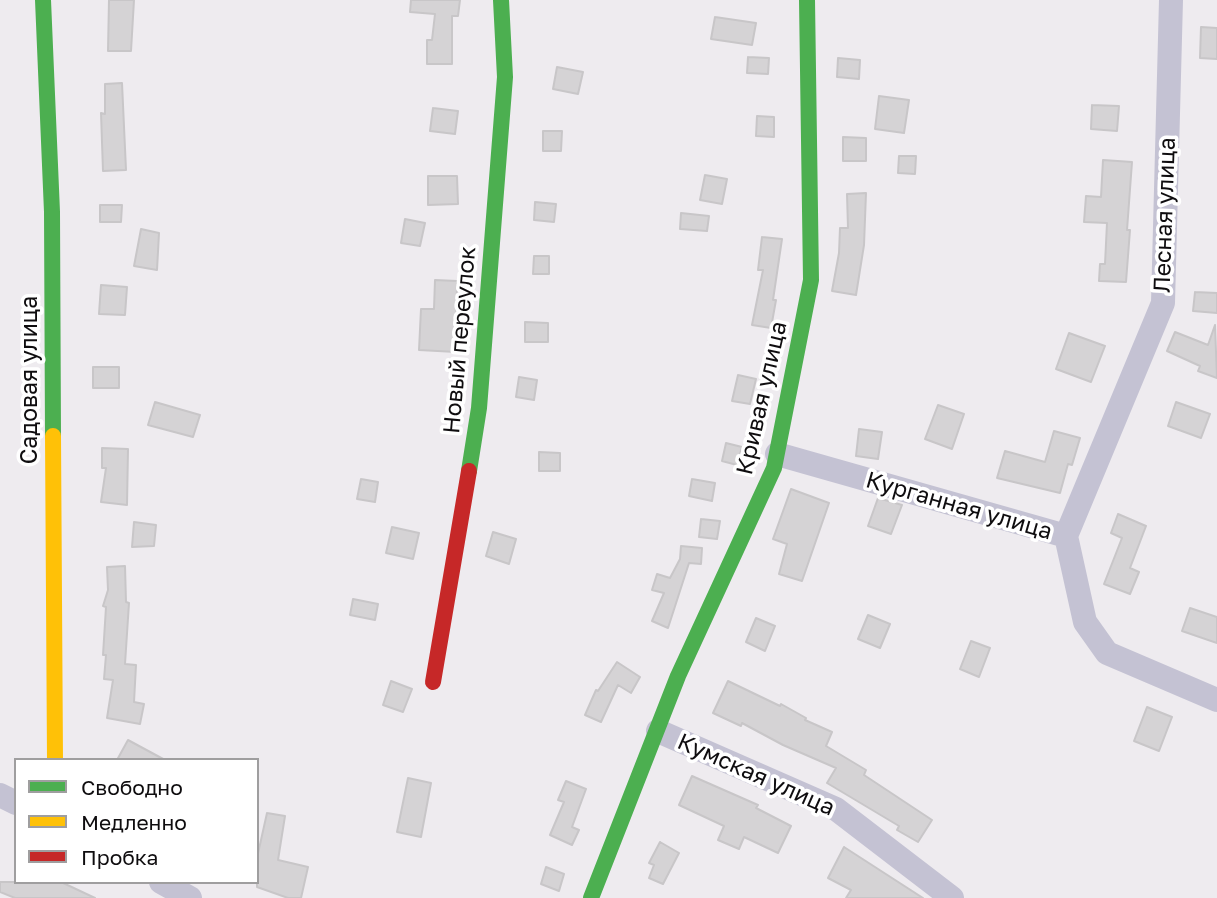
<!DOCTYPE html>
<html>
<head>
<meta charset="utf-8">
<style>
	body { margin:0 }
	#map { position:relative; width:1217px; height:898px; overflow:hidden; background:#eeebef; font-family:"Golos Text",sans-serif }
	canvas { display:block }
	.legend { position:absolute; left:14px; top:758px; width:245px; height:126px; box-sizing:border-box; background:#fff; border:2px solid #9f9e9f; margin:0; padding:9px 12px; list-style:none; font-size:21px; color:#0f0d0f }
	.legend li { display:flex; align-items:center; gap:14px; height:35px }
	.legend b { width:35px; border:2px solid #9f9e9f }
</style>
</head>
<body>
<div id="map">
<canvas width="1217" height="898"></canvas>
<ul class="legend">
<li><b style="height:9px;background:#4caf50"></b>Свободно</li>
<li><b style="height:9px;background:#ffc107"></b>Медленно</li>
<li><b style="height:9px;background:#c62828"></b>Пробка</li>
</ul>
</div>
<script>
const c = document.querySelector('canvas').getContext('2d');
c.lineJoin = 'round';
function paint(path, color) { c.fillStyle = color; c.fill(path, 'evenodd'); }
const shape = rows => new Path2D(rows.map(r => 'M' + r).join(''));
function trace(path, color, width, dash) { c.strokeStyle = color; c.lineWidth = width; c.lineCap = dash ? 'butt' : 'round'; c.setLineDash(dash || []); c.stroke(path); }
function label(font, color, halo, rows, align = 'center') {
  c.font = font + ' "Golos Text",sans-serif'; c.lineWidth = 7; c.setLineDash([]); c.textBaseline = 'middle'; c.strokeStyle = halo; c.fillStyle = color; for (const [text, x, y, turn = 0] of rows) {
    c.save(); c.translate(x, y); c.rotate((+turn || 0) * Math.PI / 180); c.textAlign = isNaN(turn) ? turn : align; if (halo) c.strokeText(text, 0, 0); c.fillText(text, 0, 0); c.restore();
  }
}
const building = shape([
	[109,0,134,0,131,51,108,51,109,0],
	[411,0,460,0,458,16,452,16,452,64,427,64,427,40,432,40,435,14,410,12,411,0],
	[715,17,756,23,752,45,711,39,715,17],
	[1201,27,1217,28,1217,59,1200,58,1201,27],
	[748,57,769,58,768,74,747,73,748,57],
	[838,58,860,60,859,79,837,77,838,58],
	[557,67,583,72,578,94,553,89,557,67],
	[122,83,126,170,103,171,101,113,105,114,105,84,122,83],
	[879,96,909,100,904,133,875,129,879,96],
	[1092,105,1119,106,1117,131,1091,129,1092,105],
	[433,108,458,111,455,134,430,131,433,108],
	[757,116,774,117,774,137,756,136,757,116],
	[543,131,562,131,561,151,543,151,543,131],
	[843,137,866,138,866,161,843,161,843,137],
	[899,156,916,156,915,174,898,173,899,156],
	[1103,160,1132,162,1127,230,1130,230,1126,282,1099,281,1100,264,1105,264,1107,223,1084,222,1086,196,1101,197,1103,160],
	[705,175,727,179,722,204,700,200,705,175],
	[428,176,457,176,458,204,428,205,428,176],
	[866,193,864,245,856,295,832,291,839,253,840,228,848,228,847,194,866,193],
	[535,202,556,204,554,222,534,220,535,202],
	[100,205,122,205,121,222,100,222,100,205],
	[681,213,709,216,707,231,680,229,681,213],
	[405,219,425,223,420,246,401,243,405,219],
	[141,229,159,233,157,270,134,266,141,229],
	[762,237,782,239,773,300,776,300,771,328,752,325,763,270,758,270,762,237],
	[534,256,549,256,549,274,533,274,534,256],
	[435,280,457,281,456,352,419,350,421,309,434,309,435,280],
	[101,285,127,287,125,315,99,314,101,285],
	[1195,292,1217,293,1217,313,1193,311,1195,292],
	[525,322,548,323,548,342,525,342,525,322],
	[1215,325,1217,378,1198,371,1200,366,1167,351,1175,332,1208,345,1215,325],
	[1069,333,1105,346,1091,382,1056,369,1069,333],
	[93,367,119,367,119,388,93,388,93,367],
	[738,375,756,379,750,404,732,401,738,375],
	[519,377,537,380,534,400,516,397,519,377],
	[155,402,200,415,193,437,148,425,155,402],
	[1176,402,1210,414,1201,438,1168,426,1176,402],
	[938,405,964,414,952,449,925,439,938,405],
	[859,429,882,432,878,459,856,456,859,429],
	[1054,431,1080,438,1072,465,1068,464,1060,493,997,478,1005,451,1045,462,1054,431],
	[726,443,742,447,737,465,722,461,726,443],
	[102,448,128,449,127,505,101,502,106,468,102,468,102,448],
	[539,452,560,453,560,471,539,471,539,452],
	[361,479,378,482,375,502,357,499,361,479],
	[692,479,715,483,712,501,689,496,692,479],
	[791,489,829,503,802,581,779,574,787,544,773,539,791,489],
	[878,498,902,505,891,534,868,526,878,498],
	[1118,514,1146,526,1130,568,1139,572,1130,594,1104,584,1122,538,1111,533,1118,514],
	[701,519,720,521,717,539,699,537,701,519],
	[134,522,156,525,154,546,132,547,134,522],
	[392,527,419,533,413,559,386,553,392,527],
	[493,532,516,539,509,564,486,556,493,532],
	[681,546,702,548,701,564,689,563,668,628,652,621,664,593,652,590,657,574,670,578,680,559,681,546],
	[125,566,126,602,129,603,125,664,136,665,134,702,144,704,140,724,107,718,113,680,104,679,106,655,103,655,106,607,103,606,108,590,107,567,125,566],
	[353,599,378,604,375,620,350,615,353,599],
	[1190,608,1217,617,1217,643,1182,631,1190,608],
	[868,615,890,624,880,648,858,639,868,615],
	[756,618,775,626,765,651,746,642,756,618],
	[971,641,990,648,979,677,960,669,971,641],
	[617,662,640,677,631,693,618,685,601,722,585,715,596,690,598,691,617,662],
	[391,681,412,689,403,712,383,705,391,681],
	[728,681,780,706,781,704,806,718,805,720,832,732,826,746,866,770,864,775,932,820,918,842,897,830,899,826,827,783,836,768,783,745,742,723,741,726,713,713,728,681],
	[1147,707,1172,717,1159,751,1134,741,1147,707],
	[128,740,165,760,117,760,128,740],
	[692,776,758,805,756,808,791,826,778,853,744,837,739,849,718,840,724,826,679,805,692,776],
	[408,778,431,783,421,837,397,832,408,778],
	[566,781,586,789,572,827,579,830,572,845,550,835,564,802,558,800,566,781],
	[267,813,285,816,278,860,308,867,301,898,288,898,257,887,257,858,267,813],
	[660,842,679,853,663,884,649,878,654,865,649,863,660,842],
	[844,847,923,898,846,898,851,890,828,878,844,847],
	[546,867,564,874,559,891,541,884,546,867],
	[0,882,61,882,95,898,15,898,0,892,0,882]
]);
const street = shape([
	[777,454,1066,536,1085,622,1107,653,1217,700],
	[1066,536,1163,303,1171,0],
	[658,731,836,809,952,898],
	[0,795,16,803],
	[161,882,190,898]
]);
const fast = shape([
	[43,0,52,212,53,436],
	[469,471,479,408,505,77,501,0],
	[591,898,678,676,774,468,811,280,807,0]
]);
const slow = shape([
	[53,436,55,760]
]);
const jam = shape([
	[433,682,469,471]
]);
const streetNames = [
	["Лесная улица",1165,215,-88],
	["Новый переулок",460,340,-85],
	["Садовая улица",30,380,-90],
	["Кривая улица",762,398,-77],
	["Курганная улица",959,506,16],
	["Кумская улица",756,775,24]
];
paint(building, '#d5d3d5');
trace(building, '#c8c6c8', 2);
trace(street, '#c4c2d3', 24);
trace(fast, '#4caf50', 16);
trace(slow, '#ffc107', 16);
trace(jam, '#c62828', 16);
label('23px', '#0f0d0f', '#fff', streetNames);
</script>
</body>
</html>
